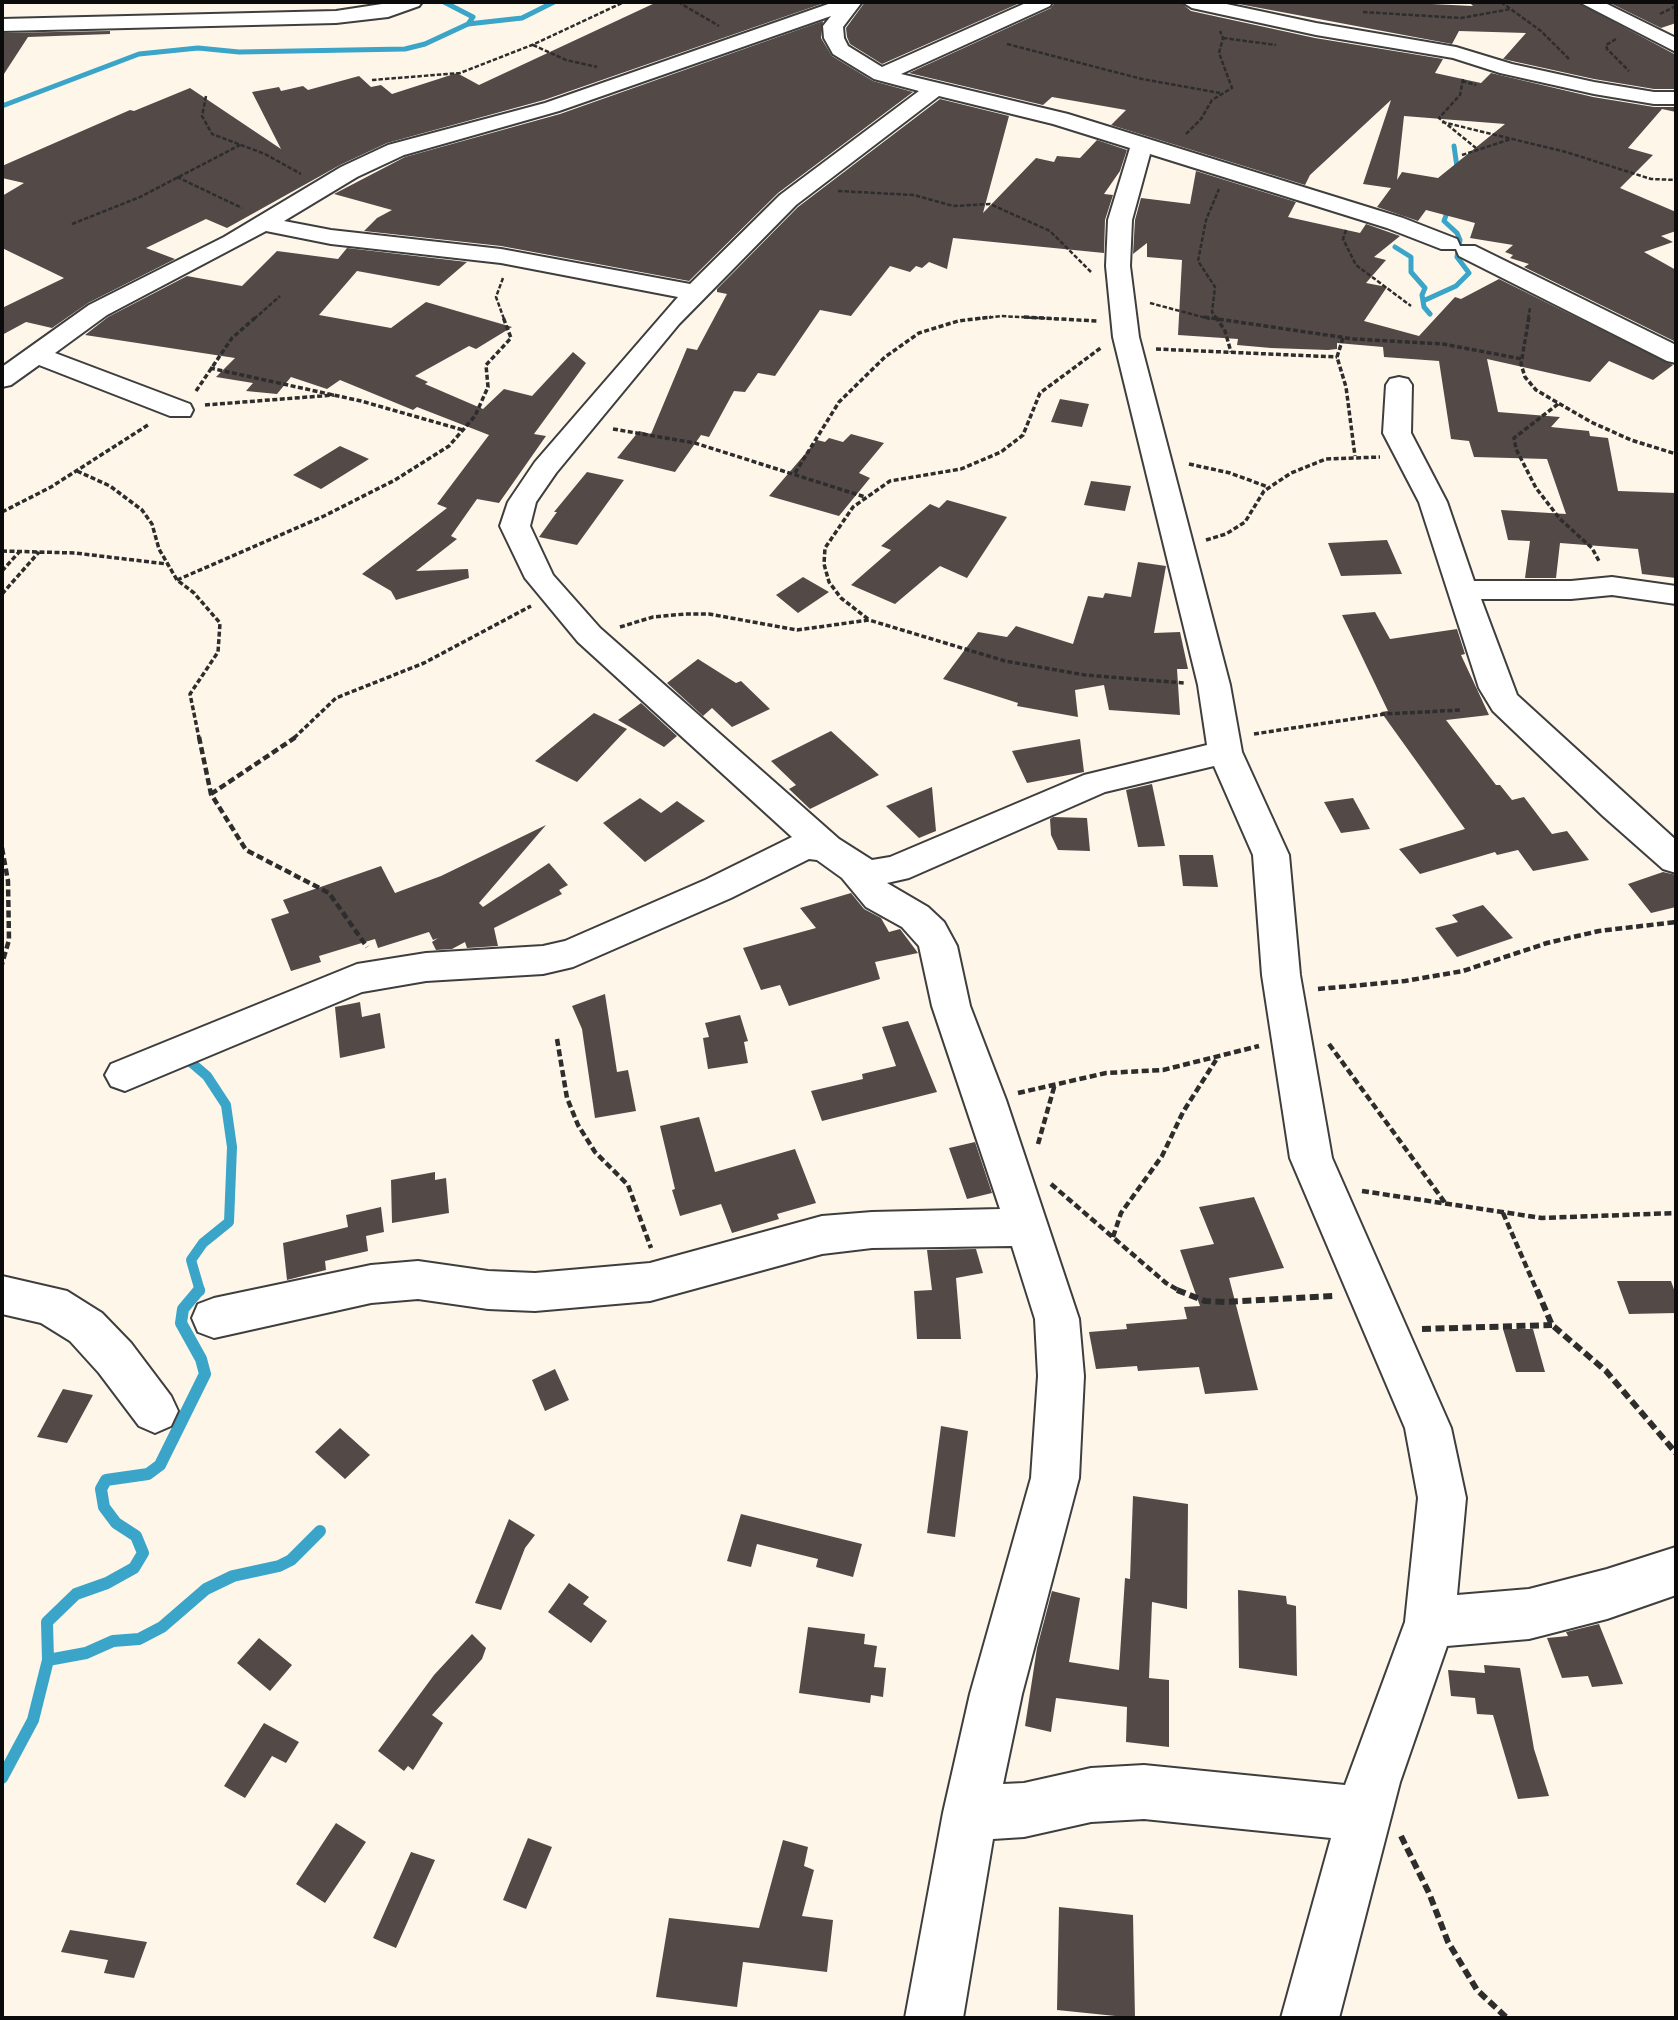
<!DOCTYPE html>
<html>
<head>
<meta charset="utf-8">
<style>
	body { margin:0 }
	#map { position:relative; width:1678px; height:2020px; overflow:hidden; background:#fef7e9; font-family:Merriweather,serif }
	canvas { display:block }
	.frame { position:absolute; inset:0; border:4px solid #0b0b0b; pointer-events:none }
</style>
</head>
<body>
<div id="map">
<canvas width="1678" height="2020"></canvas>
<div class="frame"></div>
</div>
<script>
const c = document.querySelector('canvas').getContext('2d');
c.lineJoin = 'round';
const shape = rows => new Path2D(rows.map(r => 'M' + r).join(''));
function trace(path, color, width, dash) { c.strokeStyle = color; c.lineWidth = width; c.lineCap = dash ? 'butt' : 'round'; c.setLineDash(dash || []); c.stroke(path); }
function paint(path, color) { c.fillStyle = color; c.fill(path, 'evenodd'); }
const streamFar2 = shape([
	[444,2,473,17,468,24],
	[2,106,139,54,198,48,239,52,405,49,425,44,468,24,522,18,554,2],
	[1454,146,1458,174],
	[1395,247,1411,257,1411,272,1425,288,1422,295,1424,307,1430,314],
	[1423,301,1456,286,1469,273,1457,257,1460,240,1457,233,1444,221,1449,207]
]);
const streamFar1 = shape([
	[186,1058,207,1076,226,1105,232,1147,229,1222,203,1243,191,1260,200,1291]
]);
const stream = shape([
	[48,1660,86,1653,113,1641,139,1639,162,1627,206,1589,233,1576,279,1566,291,1560,320,1531],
	[2,1778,33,1720,48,1660,47,1622,76,1594,107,1583,134,1568,143,1553,136,1536,116,1523,104,1507,101,1489,106,1480,148,1474,160,1465,205,1374,201,1359,181,1323,183,1309,199,1290]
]);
const building = shape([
	[657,2,827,2,544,100,387,143,340,165,227,228,206,219,146,248,175,259,88,303,52,328,26,322,2,335,2,308,64,278,2,248,2,196,24,183,2,178,2,166,130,110,134,111,190,88,281,149,252,92,279,87,281,91,303,86,308,90,359,76,371,87,381,85,392,94,457,73,479,85],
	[865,2,1022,2,882,64,850,44,847,37,846,28],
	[1055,2,1180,2,1191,11,1315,38,1443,59,1435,73,1481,83,1491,73,1593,97,1654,107,1676,107,1676,112,1662,109,1628,148,1653,155,1620,188,1676,212,1676,231,1661,236,1673,242,1644,252,1676,270,1676,342,1524,267,1529,264,1510,258,1513,255,1505,252,1513,245,1470,238,1475,223,1426,210,1418,221,1377,207,1391,188,1363,184,1391,100,1310,175,1305,185,1111,125,1126,110,1052,97,1043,105,909,73,1051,8],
	[1404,116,1505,124,1438,178,1402,172,1397,180],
	[1228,2,1390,2,1473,6,1469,2,1577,2,1676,55,1676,89,1654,89,1594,79,1503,59,1526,33,1459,31,1452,44],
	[1608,2,1676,2,1676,23,1661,28],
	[823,21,821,38,832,56,873,81,913,92,778,193,689,281,501,246,364,231,377,218,392,210,334,194,405,157,560,114],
	[110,31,110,34,28,37,2,77,2,33],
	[940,99,1009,116,983,213,1036,158,1054,162,1057,156,1080,158,1097,140,1127,150,1120,171,1104,194,1113,195,1105,220,1104,253,953,238,947,269,929,262,922,268,916,266,910,272,890,266,851,316,820,310,775,376,758,373,745,392,734,391,709,437,701,435,675,472,617,458,639,431,651,434,687,348,697,350,727,294,717,292,717,289,798,207],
	[1196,171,1296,202,1288,217,1360,233,1366,224,1400,236,1374,257,1386,260,1366,283,1387,287,1364,321,1419,336,1455,297,1461,299,1499,279,1673,365,1653,380,1609,361,1590,382,1487,359,1498,412,1560,417,1551,427,1589,431,1590,436,1608,438,1618,491,1676,493,1676,578,1642,574,1638,549,1560,543,1556,578,1525,578,1530,541,1508,540,1501,510,1566,514,1547,459,1474,457,1469,441,1451,439,1439,361,1384,357,1383,347,1337,343,1337,349,1328,350,1271,348,1237,345,1238,339,1178,335,1182,260,1147,257,1147,243,1133,254,1135,220,1141,198,1190,204],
	[347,248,467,262,439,286,357,271,319,315,391,328,426,302,512,327,476,349,469,346,415,376,428,382,425,384,483,409,504,389,532,396,573,352,586,363,534,434,546,436,499,503,477,499,451,536,457,539,416,571,468,569,469,578,396,600,391,591,362,574,447,508,437,504,489,435,417,407,413,410,340,380,327,389,291,377,277,394,246,391,253,383,216,377,235,358,85,335,108,317,187,276,242,286,277,251,338,259],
	[1060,399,1089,404,1082,427,1051,422],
	[851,434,884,443,859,473,870,478,839,516,769,496,817,440,825,442,829,438,843,442],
	[340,446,369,459,321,489,293,475],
	[587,472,624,480,577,545,539,537,557,512,554,512],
	[1091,481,1131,486,1125,511,1084,505],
	[947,500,1007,517,967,578,940,566,895,604,851,585,891,550,881,546,930,504,939,508],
	[1387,540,1402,574,1341,576,1328,543],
	[1138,562,1166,566,1154,633,1180,632,1188,669,1177,669,1180,715,1109,710,1104,685,1075,690,1078,717,1017,706,1018,703,943,679,978,632,1007,637,1016,626,1073,644,1088,596,1103,598,1105,593,1131,597],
	[803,577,829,592,798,613,776,595],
	[1375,612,1390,639,1457,629,1465,654,1461,655,1489,715,1446,720,1496,785,1500,785,1512,800,1524,797,1552,834,1567,831,1589,860,1533,871,1518,850,1497,855,1495,852,1420,874,1399,849,1465,829,1381,712,1388,711,1342,615],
	[698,659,736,683,741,681,770,709,732,727,712,708,703,716,667,683],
	[641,703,677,736,664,747,618,720],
	[594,713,627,729,577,782,535,761],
	[831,731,879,775,810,809,789,789,796,785,771,761],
	[1080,739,1084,772,1027,783,1012,751],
	[1152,784,1165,846,1138,847,1126,790],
	[932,787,936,831,919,838,886,806],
	[640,798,661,813,677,801,705,821,645,862,603,823],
	[1353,798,1370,829,1341,833,1324,802],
	[1053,817,1087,818,1090,851,1058,850,1051,835,1050,819],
	[546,825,479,903,483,907,549,863,568,885,559,890,562,894,494,928,498,946,467,948,465,942,452,949,436,950,432,942,438,938,433,940,429,932,378,948,375,939,319,956,321,962,291,971,271,919,289,913,283,900,381,866,395,893,441,876],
	[1179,855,1213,855,1218,887,1183,886],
	[1663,872,1676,875,1676,907,1651,913,1628,884],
	[851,893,864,909,881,918,889,932,900,929,918,953,875,962,880,979,789,1006,780,985,761,990,743,948,816,928,800,908],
	[1483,905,1513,938,1457,957,1435,928,1458,922,1452,915],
	[605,994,617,1072,628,1070,636,1111,595,1118,582,1029,572,1006],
	[360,1002,362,1017,380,1013,385,1048,340,1058,335,1007],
	[740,1015,748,1041,744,1042,748,1063,708,1069,703,1038,709,1037,705,1023],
	[908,1021,937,1092,822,1121,811,1091,863,1079,862,1074,896,1066,882,1027],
	[699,1117,715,1172,795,1149,816,1203,777,1214,779,1219,732,1233,721,1204,680,1216,672,1190,675,1189,660,1126],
	[975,1142,992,1193,967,1199,949,1148],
	[435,1172,435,1180,446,1178,449,1213,392,1223,391,1180],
	[1254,1197,1284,1268,1229,1278,1258,1390,1205,1394,1199,1367,1138,1371,1137,1366,1096,1369,1089,1332,1127,1329,1126,1324,1187,1319,1184,1307,1200,1306,1180,1250,1214,1244,1199,1207],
	[381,1207,384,1232,366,1236,368,1251,325,1261,326,1270,287,1280,283,1243,348,1227,346,1215],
	[976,1249,983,1273,956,1278,961,1339,917,1339,914,1291,932,1290,927,1250],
	[1617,1281,1671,1281,1676,1295,1676,1313,1629,1314],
	[1503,1329,1533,1329,1545,1372,1516,1372],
	[555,1369,569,1400,545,1411,532,1380],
	[63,1389,93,1395,67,1443,37,1437],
	[941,1426,968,1431,955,1537,927,1533],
	[340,1428,370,1455,345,1479,315,1452],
	[1133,1496,1188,1504,1187,1609,1152,1602,1149,1678,1169,1680,1169,1747,1126,1742,1127,1707,1056,1698,1051,1732,1025,1726,1037,1648,1052,1591,1080,1598,1069,1662,1119,1670,1125,1578,1130,1579],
	[741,1514,862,1544,853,1577,816,1567,818,1559,757,1544,751,1567,727,1561],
	[509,1519,535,1535,525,1548,501,1610,475,1603],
	[569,1583,589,1597,583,1604,607,1621,591,1643,548,1612],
	[1238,1590,1286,1596,1287,1604,1296,1606,1297,1676,1239,1668],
	[1599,1624,1623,1684,1592,1687,1588,1676,1562,1678,1547,1638,1568,1636,1566,1632],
	[808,1627,865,1634,864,1644,877,1646,874,1667,886,1668,883,1697,871,1695,870,1703,799,1693],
	[472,1634,486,1648,482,1659,432,1715,443,1723,413,1770,408,1766,404,1771,378,1751,434,1675],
	[259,1638,292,1665,270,1691,237,1663],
	[1484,1665,1520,1668,1534,1749,1549,1796,1518,1799,1493,1715,1477,1714,1475,1698,1451,1696,1448,1670,1485,1673],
	[264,1723,299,1742,286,1763,272,1756,245,1798,224,1786],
	[336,1823,366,1842,325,1903,296,1884],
	[528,1838,552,1847,526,1909,503,1900],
	[783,1840,808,1847,804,1866,814,1870,802,1916,833,1920,827,1972,743,1962,737,2007,656,1997,669,1918,759,1928],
	[411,1852,435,1860,396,1948,373,1938],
	[1059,1907,1133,1915,1135,2018,1057,2010],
	[70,1930,147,1942,134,1978,104,1973,108,1960,61,1952]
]);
const pathFar3 = shape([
	[678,2,719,26],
	[1501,2,1541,31,1569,59],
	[1363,12,1461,18,1511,9],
	[1660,14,1676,6],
	[1223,38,1276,45],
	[1616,39,1606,45,1607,49,1629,71],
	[1007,44,1142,79,1220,93],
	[533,45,566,60,597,67],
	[1463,79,1460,95,1439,118,1476,148],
	[372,80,460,73,532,45,624,2],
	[1462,81,1476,85],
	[206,96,202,116,212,134,265,154,301,174],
	[1442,122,1566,152,1651,179,1676,180],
	[1186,134,1201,119,1212,100,1232,88,1219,53,1223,38,1220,31],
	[1462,155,1511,139],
	[177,177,242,208],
	[838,191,914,195,953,206,990,204,1050,231,1091,272],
	[72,224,140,197,240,145],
	[1346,230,1343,239,1356,265,1411,306],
	[503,278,496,297,504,319],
	[1150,303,1210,319],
	[254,319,280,296],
	[976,319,1001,316,1057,319],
	[1217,319,1212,312,1215,287,1198,261,1206,220,1219,189],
	[1528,319,1530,308]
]);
const pathFar2 = shape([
	[1024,317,1097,321],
	[1204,317,1354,339,1443,344,1522,359],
	[1216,317,1225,331,1231,352],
	[1529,317,1521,364,1525,377,1536,390,1591,422,1631,440,1676,454],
	[1343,338,1337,357,1346,387,1355,456],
	[1156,349,1337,357],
	[210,368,361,401,463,430],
	[196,391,232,338,256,317],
	[1558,404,1514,438,1516,449,1536,488,1560,519,1592,548,1600,563],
	[205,405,334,395],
	[613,429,695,443,865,497],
	[1189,464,1230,473,1268,487],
	[77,471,110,486,142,510,152,524,159,549,177,580,194,593,220,623,218,652,190,694,199,738],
	[795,473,839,402,885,357,919,333,958,321,991,317],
	[2,512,51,487,148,425],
	[1206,540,1226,534,1245,522,1264,491,1291,473,1326,459,1380,457],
	[2,551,75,553,167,564],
	[2,571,20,551],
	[177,580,324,516,395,480,449,446,475,416,488,387,486,365,511,338,503,317],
	[2,594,39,552],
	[868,619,841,598,829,582,824,564,825,548,853,507,890,481,961,469,1001,452,1023,435,1040,393,1102,347],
	[620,627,653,617,685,614,709,614,797,630,869,620,1005,661,1085,675,1184,683],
	[1254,734,1385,714,1461,710],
	[294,738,336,698,424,663,531,606]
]);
const pathFar1 = shape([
	[199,737,211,794,246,850,329,893,367,947],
	[211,794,296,737],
	[2,848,8,881,9,940,2,964],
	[1318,989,1405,981,1463,971,1547,943,1599,931,1676,922],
	[557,1039,567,1098,578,1125,595,1152,628,1185,651,1248],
	[1329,1044,1446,1204],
	[1018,1093,1106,1073,1163,1070,1259,1046],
	[1038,1144,1055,1084],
	[1051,1184,1166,1283,1180,1291],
	[1362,1191,1542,1218,1676,1213],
	[1503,1213,1537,1291],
	[1113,1237,1121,1213,1162,1156,1183,1112,1216,1060]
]);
const path = shape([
	[1177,1290,1205,1301,1226,1302,1333,1296],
	[1537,1290,1552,1325,1606,1371,1676,1453],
	[1422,1329,1552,1325],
	[1401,1836,1429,1893,1448,1942,1477,1990,1507,2018]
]);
const minor = shape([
	[395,2,422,2,419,6,388,17,336,23,2,31,2,19,336,11,395,2],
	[834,2,862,2,843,27,844,38,848,46,882,67,1028,2,1052,2,1050,6,901,74,1068,114,1403,218,1457,239,1460,246,1475,246,1676,345,1676,363,1667,361,1459,256,1456,249,1441,249,1387,228,1150,154,1132,220,1130,266,1139,337,1230,685,1242,752,1289,855,1300,975,1332,1158,1451,1428,1466,1498,1457,1595,1529,1589,1607,1569,1676,1547,1676,1595,1607,1619,1529,1639,1447,1646,1400,1782,1339,2018,1281,2018,1331,1838,1144,1819,1091,1822,1024,1837,993,1839,963,2018,905,2018,943,1813,970,1694,1031,1478,1038,1376,1035,1319,1012,1246,872,1248,822,1254,650,1301,535,1311,488,1309,418,1299,371,1303,214,1338,198,1332,192,1318,198,1304,214,1298,371,1265,418,1261,488,1271,535,1273,650,1263,822,1216,872,1212,1000,1209,932,1006,919,946,902,927,866,907,842,878,817,860,809,859,731,898,573,967,543,974,426,981,362,992,125,1091,111,1086,105,1075,111,1064,357,964,426,953,543,946,565,941,705,880,792,837,578,642,525,578,500,526,508,502,535,462,678,297,501,263,331,244,266,231,107,315,55,353,190,404,193,410,190,416,170,416,39,365,11,385,2,387,2,367,89,305,224,237,341,167,388,145,545,103,834,2],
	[831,16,823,26,824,38,833,54,874,79,919,91,780,195,690,284,501,249,331,230,284,221,357,177,404,155,559,111,831,16],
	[939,96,1053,124,1130,148,1108,220,1106,266,1113,337,1198,685,1207,745,1084,775,890,857,872,860,839,839,600,628,553,575,530,526,536,502,556,473,679,324,796,205,939,96],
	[1214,766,1253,855,1262,975,1290,1158,1405,1428,1418,1498,1405,1622,1345,1785,1144,1765,1091,1768,1024,1783,1003,1784,1022,1694,1079,1478,1084,1376,1079,1319,1006,1100,970,1006,957,946,944,922,928,907,887,883,909,878,1105,792,1214,766],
	[1182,2,1217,2,1316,23,1456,47,1512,64,1594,82,1654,92,1676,92,1676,104,1654,104,1594,94,1500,73,1453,58,1316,35,1192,8,1182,2],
	[1579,2,1603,2,1676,38,1676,52,1579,2],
	[1399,377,1408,379,1412,385,1411,433,1447,502,1474,581,1571,581,1612,577,1676,586,1676,604,1612,595,1571,599,1481,599,1517,695,1676,840,1676,873,1663,869,1603,816,1493,711,1479,688,1419,502,1383,433,1386,385,1390,379,1399,377],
	[2,1276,67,1291,102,1313,131,1343,171,1396,178,1411,171,1426,155,1433,139,1426,99,1373,70,1341,41,1323,2,1314,2,1276]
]);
trace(streamFar2, '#3aa5c8', 5);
trace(streamFar1, '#3aa5c8', 10);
trace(stream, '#3aa5c8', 12);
paint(building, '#534a48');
trace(minor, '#3e3e3e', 4);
trace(pathFar3, '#2d2d2d', 2.5, [4.5, 2]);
trace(pathFar2, '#2d2d2d', 3.5, [5, 2.5]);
trace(pathFar1, '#2d2d2d', 4.5, [7, 3.5]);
trace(path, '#2d2d2d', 6, [9, 4.5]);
paint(minor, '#fff');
</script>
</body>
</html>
